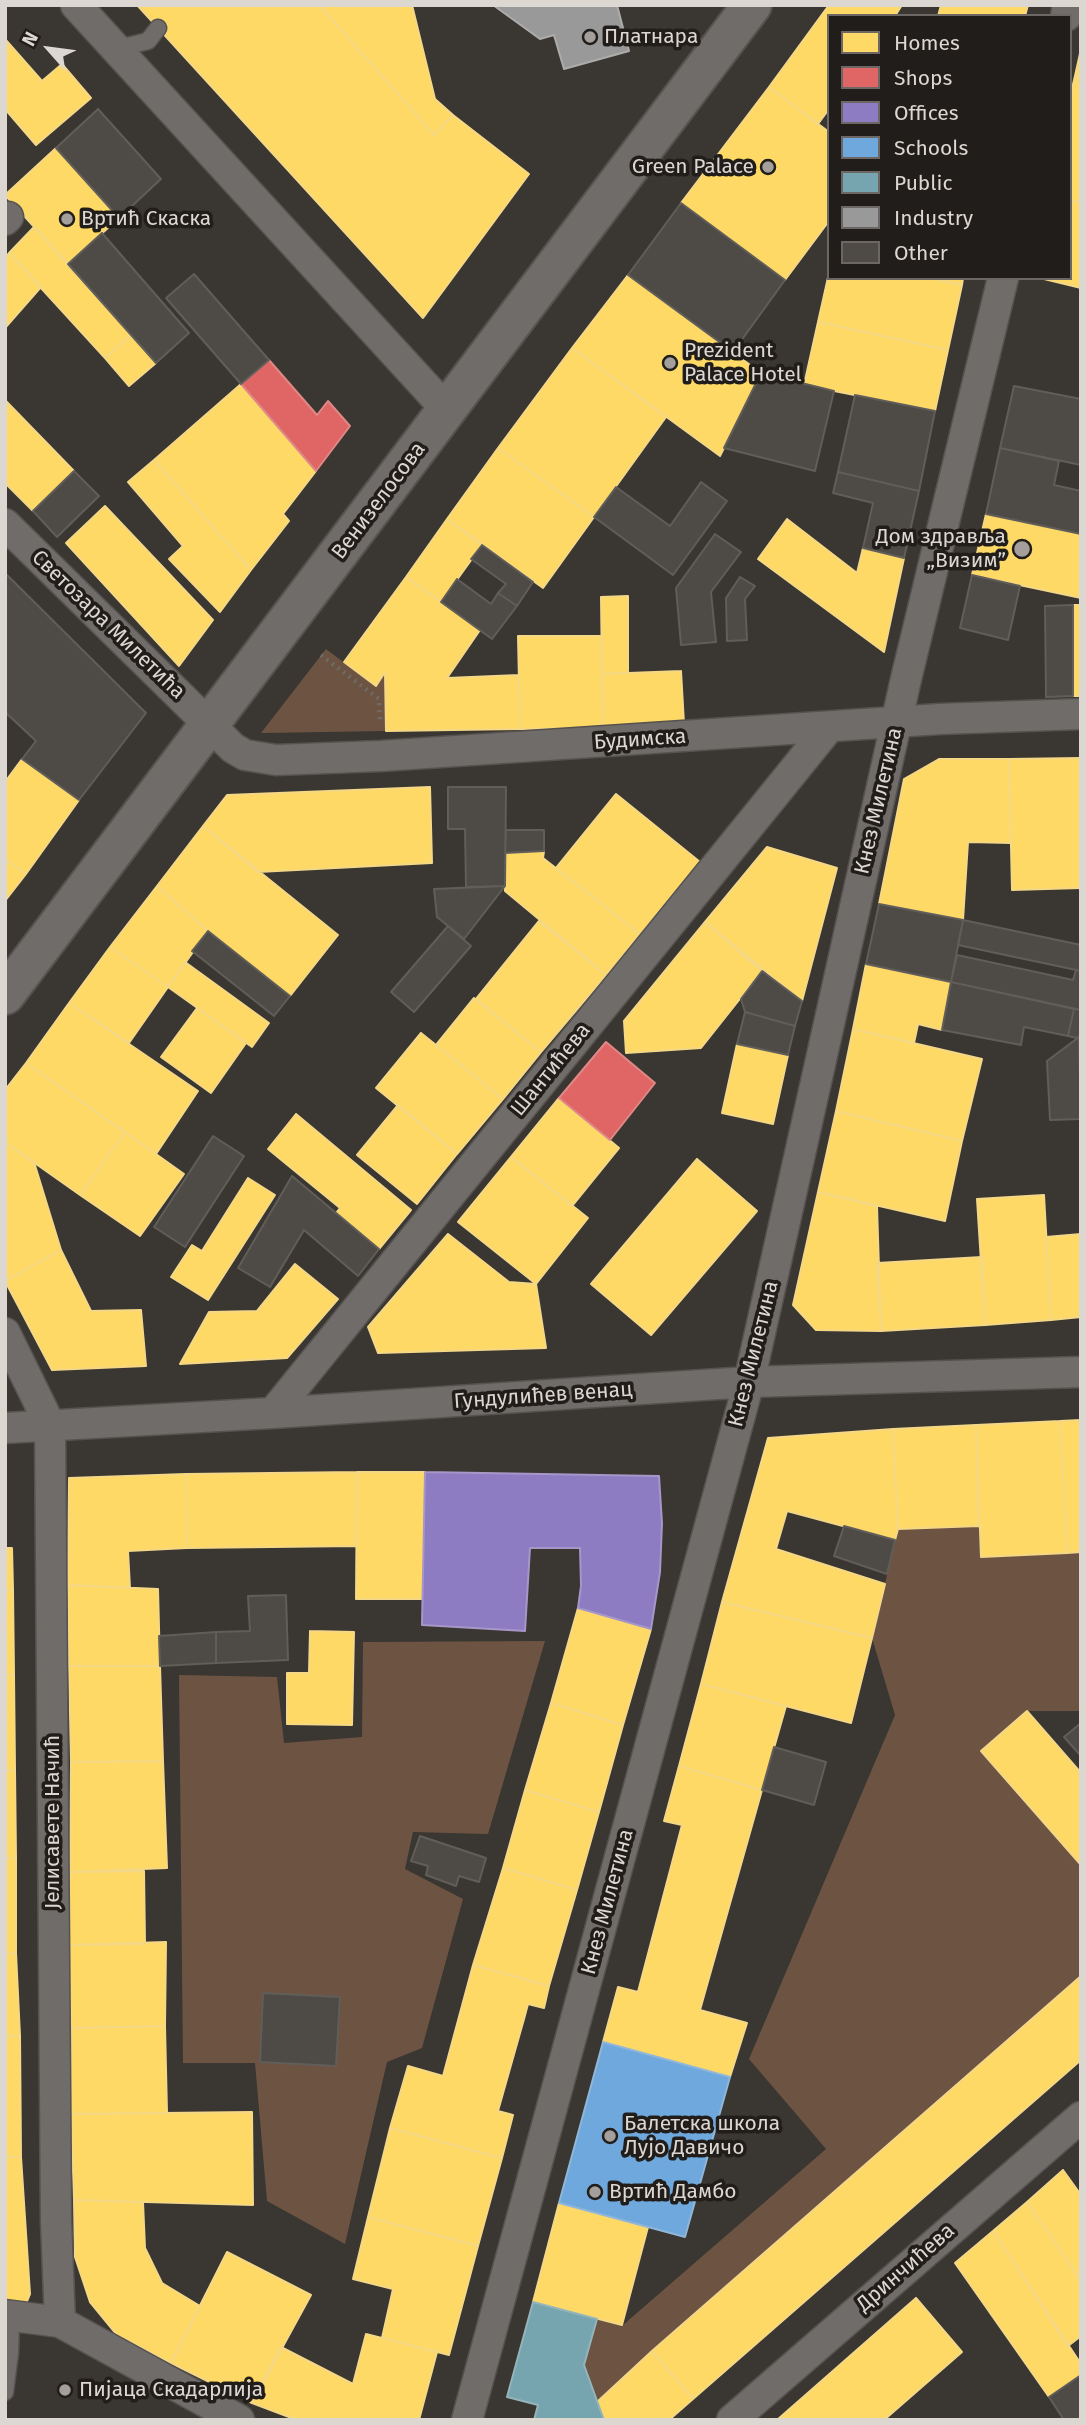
<!DOCTYPE html>
<html>
<head>
<meta charset="utf-8">
<style>
	body { margin:0 }
	#map { position:relative; width:1086px; height:2425px; overflow:hidden; background:#3a3632; font-family:"Fira Sans",sans-serif }
	canvas { display:block }
	.frame { position:absolute; inset:0; border:7px solid #ddd7d2; pointer-events:none }
	.legend { position:absolute; left:827px; top:14px; width:245px; height:266px; box-sizing:border-box; background:#211d1a; border:2px solid #6c6764; margin:0; padding:9px 12px; list-style:none; font-size:21px; color:#ddd7d2 }
	.legend li { display:flex; align-items:center; gap:14px; height:35px }
	.legend b { width:35px; border:2px solid #6c6764 }
	.north { position:absolute; left:14px; top:14px; width:70px; height:70px; -webkit-text-stroke:5px #211d1a; paint-order:stroke; rotate:298deg; font-size:19px; font-weight:700; line-height:28px; text-align:center; color:#ddd7d2 }
	.north::after { content:''; display:block; margin:auto; width:24px; height:32px; background:#ddd7d2; clip-path:polygon(50% 0,100% 100%,50% 72%,0 100%) }
</style>
</head>
<body>
<div id="map">
<canvas width="1086" height="2425"></canvas>
<div class="frame"></div>
<ul class="legend">
<li><b style="height:19px;background:#ffd966"></b>Homes</li>
<li><b style="height:19px;background:#e06666"></b>Shops</li>
<li><b style="height:19px;background:#8e7cc3"></b>Offices</li>
<li><b style="height:19px;background:#6fa8dc"></b>Schools</li>
<li><b style="height:19px;background:#76a5af"></b>Public</li>
<li><b style="height:19px;background:#999"></b>Industry</li>
<li><b style="height:19px;background:#4e4a46"></b>Other</li>
</ul>
<div class="north">N</div>
</div>
<script>
const c = document.querySelector('canvas').getContext('2d');
c.lineJoin = 'round';
function paint(path, color) { c.fillStyle = color; c.fill(path, 'evenodd'); }
const shape = rows => new Path2D(rows.map(r => 'M' + r).join(''));
function trace(path, color, width, dash) { c.strokeStyle = color; c.lineWidth = width; c.lineCap = dash ? 'butt' : 'round'; c.setLineDash(dash || []); c.stroke(path); }
function label(font, color, halo, rows, align = 'center') {
  c.font = font + ' "Fira Sans",sans-serif'; c.lineWidth = 7; c.setLineDash([]); c.textBaseline = 'middle'; c.strokeStyle = halo; c.fillStyle = color; for (const [text, x, y, turn = 0] of rows) {
    c.save(); c.translate(x, y); c.rotate((+turn || 0) * Math.PI / 180); c.textAlign = isNaN(turn) ? turn : align; if (halo) c.strokeText(text, 0, 0); c.fillText(text, 0, 0); c.restore();
  }
}
const green = shape([
	[326,649,375,686,385,672,386,731,261,733],
	[979,1526,981,1557,1081,1552,1081,1711,1027,1711,981,1751,1081,1865,1081,1976,597,2402,584,2365,597,2319,623,2325,826,2149,749,2059,895,1715,872,1638,898,1529],
	[545,1641,488,1834,413,1832,405,1869,463,1899,422,2048,387,2062,345,2244,267,2201,255,2063,183,2063,179,1675,277,1677,284,1743,362,1737,363,1642]
]);
const homes = shape([
	[137,5,319,5,434,135,453,115,529,174,423,318,137,5],
	[319,5,412,5,435,99,453,115,434,135,319,5],
	[829,5,902,5,895,16,829,16,829,109,818,124,769,87,829,5],
	[941,5,1028,5,1025,16,938,16,941,5],
	[5,39,42,81,62,64,91,98,36,145,5,109,5,39],
	[1081,49,1081,77,1075,76,1081,49],
	[1075,76,1081,77,1081,203,1070,200,1070,97,1075,76],
	[769,87,829,132,829,221,785,280,681,203,769,87],
	[56,148,119,218,68,264,5,195,56,148],
	[1070,200,1081,203,1081,288,1040,278,1070,278,1070,200],
	[34,227,131,335,105,358,9,253,34,227],
	[9,253,41,287,5,328,5,258,9,253],
	[829,273,829,278,931,278,962,285,948,350,818,322,829,273],
	[628,275,761,373,720,456,572,348,628,275],
	[931,278,963,278,962,285,931,278],
	[818,322,948,350,935,411,804,385,818,322],
	[131,335,156,363,129,386,105,358,131,335],
	[572,348,666,417,594,517,498,448,572,348],
	[241,384,316,471,283,514,289,521,251,570,154,460,241,384],
	[5,400,74,471,33,511,5,483,5,400],
	[498,448,594,517,543,588,447,519,498,448],
	[154,460,251,570,220,612,169,559,183,546,128,482,154,460],
	[105,506,213,620,179,666,66,543,105,506],
	[986,514,1081,534,1081,598,972,575,986,514],
	[447,519,482,545,441,602,406,577,447,519],
	[787,519,857,573,863,548,904,558,884,652,758,559,787,519],
	[406,577,480,630,447,678,519,675,520,729,386,731,385,672,376,686,344,662,406,577],
	[628,596,628,673,602,674,601,597,628,596],
	[1073,605,1081,605,1081,696,1073,696,1073,605],
	[518,636,602,636,603,728,520,729,518,636],
	[681,671,684,724,603,728,602,674,681,671],
	[1081,758,1081,888,1012,890,1009,759,1081,758],
	[22,759,79,800,26,874,5,859,5,782,22,759],
	[939,759,1009,759,1011,843,968,842,963,920,879,904,904,779,939,759],
	[430,787,432,863,258,872,203,826,227,795,430,787],
	[616,794,700,862,640,934,556,868,616,794],
	[203,826,338,935,290,996,208,931,157,886,203,826],
	[767,847,837,868,802,1001,705,922,767,847],
	[544,851,543,858,640,934,606,975,505,891,505,853,544,851],
	[5,859,26,874,5,901,5,859],
	[157,886,208,931,168,987,110,947,157,886],
	[539,921,606,975,541,1052,476,999,539,921],
	[705,922,762,971,701,1048,626,1053,624,1021,705,922],
	[110,947,168,987,129,1043,69,1003,110,947],
	[185,962,269,1023,252,1047,168,987,185,962],
	[866,964,951,982,942,1030,918,1024,914,1043,853,1029,866,964],
	[474,998,541,1052,503,1099,436,1045,474,998],
	[69,1003,198,1091,156,1154,26,1063,69,1003],
	[197,1008,246,1043,211,1093,161,1057,197,1008],
	[853,1029,982,1059,962,1141,836,1111,853,1029],
	[421,1033,503,1099,457,1154,376,1088,421,1033],
	[737,1044,788,1055,773,1124,722,1113,737,1044],
	[26,1063,125,1132,80,1195,5,1142,5,1090,26,1063],
	[559,1098,619,1148,572,1206,511,1157,559,1098],
	[398,1105,457,1154,417,1204,357,1155,398,1105],
	[836,1111,962,1141,945,1221,818,1192,836,1111],
	[296,1114,411,1210,379,1249,336,1213,340,1208,268,1149,296,1114],
	[125,1132,184,1174,140,1236,80,1195,125,1132],
	[5,1142,34,1162,61,1250,5,1281,5,1142],
	[511,1157,588,1218,536,1284,458,1222,511,1157],
	[697,1159,757,1211,651,1335,591,1284,697,1159],
	[248,1178,275,1195,208,1300,171,1277,192,1245,202,1251,248,1178],
	[818,1192,877,1206,881,1331,816,1330,793,1305,818,1192],
	[1044,1195,1051,1320,985,1325,977,1199,1044,1195],
	[448,1234,509,1282,536,1284,546,1348,378,1353,368,1327,448,1234],
	[1081,1234,1081,1317,1051,1320,1046,1237,1081,1234],
	[61,1250,91,1311,141,1310,146,1366,52,1370,5,1281,61,1250],
	[982,1257,985,1325,881,1331,877,1263,982,1257],
	[295,1264,338,1299,287,1358,180,1364,209,1312,257,1311,295,1264],
	[1081,1420,1081,1552,1067,1553,1060,1421,1081,1420],
	[1060,1421,1067,1553,981,1557,976,1425,1060,1421],
	[976,1425,979,1526,898,1529,893,1429,976,1425],
	[893,1429,898,1529,895,1540,787,1511,776,1549,885,1584,872,1638,722,1602,768,1438,893,1429],
	[357,1472,356,1546,187,1548,186,1474,357,1472],
	[357,1472,425,1472,423,1599,356,1599,357,1472],
	[186,1474,187,1548,128,1551,130,1588,68,1585,69,1478,186,1474],
	[5,1548,12,1548,13,1590,5,1590,5,1548],
	[68,1585,158,1589,160,1666,69,1666,68,1585],
	[5,1590,13,1590,14,1675,5,1675,5,1590],
	[722,1602,872,1638,851,1723,701,1684,722,1602],
	[578,1608,651,1629,623,1725,551,1703,578,1608],
	[310,1631,354,1632,352,1725,287,1724,287,1673,309,1673,310,1631],
	[69,1666,160,1666,163,1761,71,1762,69,1666],
	[5,1675,14,1675,15,1770,5,1771,5,1675],
	[701,1684,786,1706,762,1790,679,1766,701,1684],
	[551,1703,623,1725,599,1812,525,1790,551,1703],
	[1027,1711,1081,1773,1081,1865,981,1751,1027,1711],
	[163,1761,167,1868,70,1872,71,1762,163,1761],
	[679,1766,762,1790,700,2010,747,2023,730,2077,603,2042,618,1987,638,1992,639,1988,682,1825,664,1821,679,1766],
	[15,1770,16,1858,5,1858,5,1771,15,1770],
	[525,1790,599,1812,577,1890,503,1868,525,1790],
	[5,1858,16,1858,16,1953,5,1954,5,1858],
	[503,1868,577,1890,549,1986,473,1965,503,1868],
	[144,1871,145,1944,69,1945,70,1872,144,1871],
	[166,1942,165,2026,71,2028,69,1945,166,1942],
	[16,1953,20,2036,5,2036,5,1954,16,1953],
	[473,1965,549,1986,544,2008,528,2004,524,2019,498,2111,513,2115,502,2158,390,2128,408,2066,443,2076,473,1965],
	[1081,1976,1081,2060,693,2399,652,2351,1081,1976],
	[165,2026,167,2113,71,2114,71,2028,165,2026],
	[5,2036,20,2036,21,2157,5,2157,5,2036],
	[252,2112,253,2205,74,2200,71,2114,252,2112],
	[390,2128,502,2158,478,2246,368,2217,390,2128],
	[5,2157,21,2157,30,2294,25,2306,5,2304,5,2157],
	[1063,2170,1081,2195,1081,2281,1027,2202,1063,2170],
	[74,2200,143,2202,145,2248,162,2283,200,2306,171,2363,117,2335,90,2302,75,2257,74,2200],
	[1027,2202,1081,2281,1081,2336,1068,2346,993,2231,1027,2202],
	[559,2203,648,2227,622,2325,533,2302,559,2203],
	[368,2217,478,2246,449,2355,382,2338,393,2289,353,2279,368,2217],
	[993,2231,1081,2364,1081,2375,1049,2397,955,2263,993,2231],
	[227,2252,311,2295,252,2403,171,2363,227,2252],
	[916,2298,962,2352,884,2420,777,2420,916,2298],
	[366,2334,437,2352,419,2420,297,2420,252,2403,281,2347,353,2384,366,2334],
	[652,2351,693,2399,669,2420,604,2420,597,2402,652,2351]
]);
const shops = shape([
	[269,360,317,415,328,401,350,426,316,471,241,384,269,360],
	[606,1042,655,1083,610,1140,559,1098,606,1042]
]);
const offices = shape([
	[425,1472,659,1476,662,1523,660,1572,651,1629,578,1608,581,1586,580,1548,530,1548,525,1631,422,1625,425,1472]
]);
const schools = shape([
	[603,2042,730,2077,685,2237,559,2203,603,2042]
]);
const public = shape([
	[533,2302,597,2319,584,2365,604,2420,534,2420,538,2405,507,2397,533,2302]
]);
const industry = shape([
	[493,5,617,5,629,51,564,69,554,35,540,39,493,5]
]);
const building = shape([
	[98,109,161,179,119,218,56,148,98,109],
	[681,203,785,280,733,352,628,275,681,203],
	[102,233,189,333,156,363,68,264,102,233],
	[194,274,269,360,241,384,166,298,194,274],
	[761,373,834,391,815,471,724,448,761,373],
	[1014,386,1081,399,1081,465,1000,448,1014,386],
	[855,395,935,411,919,491,838,472,855,395],
	[1000,448,1059,461,1054,485,1081,491,1081,534,986,514,1000,448],
	[74,471,99,496,57,537,33,511,74,471],
	[838,472,919,491,904,558,863,548,873,503,833,493,838,472],
	[701,482,727,501,673,575,594,517,616,487,670,526,701,482],
	[715,534,741,552,711,592,716,642,681,645,676,588,715,534],
	[482,545,533,582,517,606,498,593,506,584,471,559,482,545],
	[5,573,146,713,79,800,22,759,36,741,5,712,5,573],
	[972,575,1020,586,1008,640,960,628,972,575],
	[740,577,755,586,745,599,747,640,727,641,726,598,740,577],
	[457,579,491,604,498,593,517,606,492,639,441,602,457,579],
	[1073,605,1073,696,1046,697,1045,606,1073,605],
	[448,787,506,787,505,886,466,887,465,829,448,829,448,787],
	[506,830,544,830,544,851,505,853,506,830],
	[505,886,464,939,437,917,434,889,505,886],
	[879,904,963,920,951,982,866,964,879,904],
	[963,920,1081,945,1081,971,958,945,963,920],
	[448,926,471,946,414,1012,391,992,448,926],
	[208,931,290,996,274,1016,192,951,208,931],
	[957,955,1073,980,1076,970,1081,971,1081,1010,951,982,957,955],
	[762,971,802,1001,795,1026,745,1012,741,999,762,971],
	[951,982,1074,1009,1068,1036,1024,1027,1021,1045,942,1030,951,982],
	[1074,1009,1081,1010,1081,1034,1077,1038,1068,1036,1074,1009],
	[745,1012,795,1026,788,1055,737,1044,745,1012],
	[1079,1037,1081,1119,1050,1120,1047,1061,1079,1037],
	[213,1136,244,1156,185,1247,154,1227,213,1136],
	[292,1176,379,1249,358,1276,304,1230,270,1287,238,1268,292,1176],
	[844,1526,895,1540,887,1574,834,1556,844,1526],
	[286,1595,288,1660,216,1663,216,1632,250,1631,248,1596,286,1595],
	[216,1632,216,1663,160,1666,159,1636,216,1632],
	[1081,1723,1081,1756,1064,1737,1081,1723],
	[774,1747,826,1762,814,1805,762,1790,774,1747],
	[420,1836,486,1858,479,1882,459,1876,456,1886,426,1875,428,1866,411,1861,420,1836],
	[263,1993,340,1997,336,2066,260,2062,263,1993],
	[1081,2375,1081,2420,1064,2420,1049,2397,1081,2375]
]);
const path = shape([
	[321,655,379,699,380,721]
]);
const service = shape([
	[115,49,148,41,158,28],
	[5,2392,10,2353,11,2316]
]);
const minor = shape([
	[76,5,447,410],
	[1066,16,1068,5],
	[5,220,8,217],
	[5,524,233,748,245,755,276,760,381,756,940,719,1081,714],
	[5,1333,50,1425,56,2221,60,2322],
	[273,1413,829,727],
	[5,1428,273,1413,749,1382,1081,1372],
	[5,2315,60,2322,239,2420],
	[467,2420,749,1382,906,679,1003,278],
	[732,2420,1081,2117]
]);
const tertiary = shape([
	[5,995,752,5]
]);
const markers = [
	[590,37,7,"#a49f9a"],
	[768,167,7,"#a49f9a"],
	[67,219,7,"#a49f9a"],
	[670,363,7,"#a49f9a"],
	[1022,549,9,"#a49f9a"],
	[610,2136,7,"#a49f9a"],
	[595,2192,7,"#a49f9a"],
	[65,2390,7,"#a49f9a"]
];
const poiNames = [
	["Платнара",604,37],
	["Green Palace",754,167,"right"],
	["Вртић Скаска",81,219],
	["Prezident",684,351],
	["Palace Hotel",684,375],
	["Дом здравља",1006,537,"right"],
	["„Визим”",1006,561,"right"],
	["Балетска школа",624,2124],
	["Лујо Давичо",624,2148],
	["Вртић Дамбо",609,2192],
	["Пијаца Скадарлија",79,2390]
];
const streetNames = [
	["Венизелосова",379,501,-53],
	["Светозара Милетића",108,625,44],
	["Будимска",640,740,-4],
	["Кнез Милетина",879,801,-77],
	["Шантићева",551,1070,-51],
	["Кнез Милетина",754,1354,-76],
	["Гундулићев венац",543,1396,-4],
	["Јелисавете Начић",53,1822,-90],
	["Кнез Милетина",608,1902,-75],
	["Дринчићева",906,2268,-41]
];
paint(green, '#6d5442');
paint(homes, '#ffd966');
trace(homes, '#f5d886', 2);
paint(shops, '#e06666');
trace(shops, '#df8886', 2);
paint(offices, '#8e7cc3');
trace(offices, '#a697c8', 2);
paint(schools, '#6fa8dc');
trace(schools, '#90b6d9', 2);
paint(public, '#76a5af');
trace(public, '#95b4ba', 2);
paint(industry, '#999');
trace(industry, '#adacaa', 2);
paint(building, '#4e4a46');
trace(building, '#615d59', 2);
trace(service, '#56524f', 19);
trace(minor, '#56524f', 33);
trace(tertiary, '#56524f', 42);
trace(path, '#6f6c68', 4.5, [2, 5]);
trace(service, '#706c69', 16);
trace(minor, '#706c69', 30);
trace(tertiary, '#706c69', 38);
for (const [x, y, r, color] of markers) { const dot = new Path2D(); dot.arc(x, y, r, 0, 2 * Math.PI); c.fillStyle = color; c.fill(dot); trace(dot, '#211d1a', 2.5); }
label('21px', '#ddd7d2', '#211d1a', poiNames, 'left');
label('21px', '#ddd7d2', '#211d1a', streetNames);
</script>
</body>
</html>
